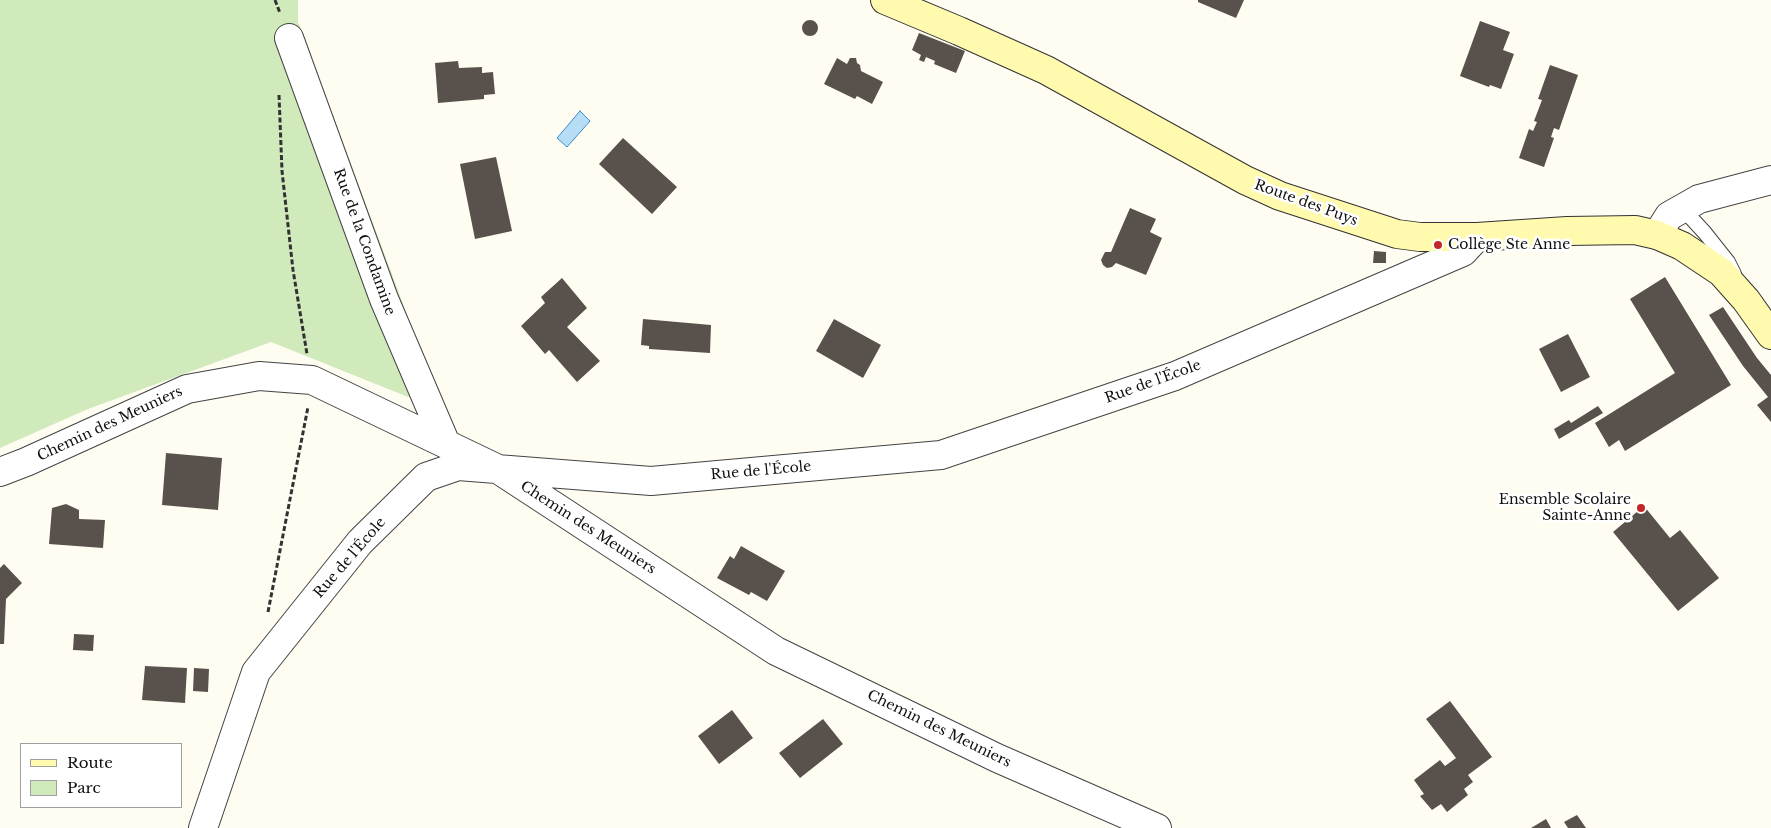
<!DOCTYPE html>
<html>
<head>
<meta charset="utf-8">
<style>
	body { margin:0 }
	#map { position:relative; width:1771px; height:828px; overflow:hidden; background:#fffdf2; font-family:"Libre Baskerville",serif }
	canvas { display:block }
	.legend { position:absolute; left:20px; top:743px; width:162px; height:65px; box-sizing:border-box; background:#fff; border:1px solid #9f9f9f; margin:0; padding:6px 9px; list-style:none; font-size:15px; color:#101010 }
	.legend li { display:flex; align-items:center; gap:10px; height:25px }
	.legend b { width:25px; border:1px solid #9f9f9f }
</style>
</head>
<body>
<div id="map">
<canvas width="1771" height="828"></canvas>
<ul class="legend">
<li><b style="height:6px;background:#fffaae"></b>Route</li>
<li><b style="height:14px;background:#d1eabb"></b>Parc</li>
</ul>
</div>
<script>
const c = document.querySelector('canvas').getContext('2d');
c.lineJoin = 'round';
function paint(path, color) { c.fillStyle = color; c.fill(path, 'evenodd'); }
const shape = rows => new Path2D(rows.map(r => 'M' + r).join(''));
function trace(path, color, width, dash) { c.strokeStyle = color; c.lineWidth = width; c.lineCap = dash ? 'butt' : 'round'; c.setLineDash(dash || []); c.stroke(path); }
function label(font, color, halo, rows, align = 'center') {
  c.font = font + ' "Libre Baskerville",serif'; c.lineWidth = 5; c.setLineDash([]); c.textBaseline = 'middle'; c.strokeStyle = halo; c.fillStyle = color; for (const [text, x, y, turn = 0] of rows) {
    c.save(); c.translate(x, y); c.rotate((+turn || 0) * Math.PI / 180); c.textAlign = isNaN(turn) ? turn : align; if (halo) c.strokeText(text, 0, 0); c.fillText(text, 0, 0); c.restore();
  }
}
const green = shape([
	[0,0,298,0,298,22,443,411,271,342,88,409,0,448]
]);
const water = shape([
	[580,111,590,121,567,147,557,138,580,111]
]);
const building = shape([
	[1198,0,1244,0,1236,18,1198,2],
	'802 28a8 8 0 1 1 16 0a8 8 0 1 1-16 0Z',
	[1480,21,1510,32,1503,50,1514,54,1501,89,1490,85,1489,87,1460,76],
	[919,33,965,51,956,73,934,64,935,61,926,57,924,62,919,60,921,55,912,50],
	[837,58,847,64,850,58,856,58,857,63,860,65,861,71,883,82,872,104,857,96,855,99,824,84],
	[458,61,459,68,482,67,482,73,493,72,495,94,484,95,484,99,438,103,435,63],
	[1550,65,1578,75,1559,130,1554,128,1551,137,1554,138,1544,167,1519,158,1529,129,1533,131,1537,122,1534,121,1542,100,1538,99],
	[623,138,677,187,652,214,599,164],
	[496,157,512,231,475,239,460,164],
	[1130,208,1156,219,1150,232,1162,238,1146,275,1116,263,1112,267,1107,268,1103,265,1101,260,1105,252,1111,252],
	[1374,251,1386,252,1386,263,1373,263],
	[1665,277,1731,385,1625,451,1619,440,1609,447,1595,423,1675,373,1630,299],
	[562,278,587,308,567,327,600,361,577,382,549,350,545,354,521,326,545,303,541,297],
	[1723,307,1757,358,1771,375,1771,422,1757,405,1768,397,1743,366,1709,315],
	[643,319,711,325,710,353,649,349,649,346,641,345],
	[834,319,881,345,863,378,816,351],
	[1568,334,1590,377,1561,392,1539,349],
	[1598,406,1603,413,1559,439,1554,429,1569,420,1571,423],
	[166,453,222,458,218,510,162,505],
	[66,504,79,510,79,519,105,520,103,548,49,544,52,508],
	[1644,506,1670,538,1680,530,1719,578,1678,611,1613,532],
	[741,546,785,571,767,601,751,592,749,595,717,578,730,556,734,559],
	[4,564,22,583,6,599,4,644,0,644,0,568],
	[74,634,94,635,93,651,73,650],
	[145,666,187,668,185,703,142,700],
	[194,668,209,669,208,692,193,691],
	[1450,701,1492,757,1468,775,1473,782,1464,789,1468,795,1447,812,1441,804,1432,810,1420,796,1424,794,1414,780,1440,760,1445,766,1456,758,1426,719],
	[732,710,753,738,719,764,698,736],
	[823,719,843,744,800,778,779,753],
	[1577,815,1586,828,1568,828,1564,822],
	[1546,819,1551,828,1531,828]
]);
const path = shape([
	[275,0,280,13],
	[279,95,282,171,293,270,307,354],
	[268,612,308,407]
]);
const service = shape([
	[1682,208,1705,233,1728,262,1734,274]
]);
const minor = shape([
	[289,38,384,299,446,444],
	[1657,235,1669,216,1699,199,1771,180],
	[0,472,26,462,187,389,259,376,312,380,496,468,776,651,997,758,1157,828],
	[203,828,256,672,360,542,426,477,458,466,651,481,941,455,1175,376,1463,252,1477,237]
]);
const secondary = shape([
	[885,0,959,31,1046,70,1245,180,1280,196,1397,234,1420,237,1477,237,1567,231,1635,230,1657,235,1682,246,1721,272,1746,300,1771,335]
]);
const markers = [
	[1438,245,5,"#c12726"],
	[1641,508,5,"#c12726"]
];
const streetNames = [
	["Route des Puys",1306,203,20],
	["Rue de la Condamine",364,242,70],
	["Rue de l'École",1153,382,-20],
	["Chemin des Meuniers",110,424,-25],
	["Rue de l'École",761,471,-5],
	["Chemin des Meuniers",588,528,33],
	["Rue de l'École",350,558,-49],
	["Chemin des Meuniers",939,729,26]
];
const poiNames = [
	["Collège Ste Anne",1448,245],
	["Ensemble Scolaire",1631,500,"right"],
	["Sainte-Anne",1631,516,"right"]
];
paint(green, '#d1eabb');
paint(water, '#b7dcf6');
trace(water, '#3e8dce', 1);
paint(building, '#58514c');
trace(service, '#434343', 16);
trace(minor, '#434343', 30);
trace(secondary, '#323232', 30);
trace(path, '#323232', 3, [5, 2.5]);
trace(service, '#fff', 14);
trace(minor, '#fff', 28);
trace(secondary, '#fffaae', 28);
for (const [x, y, r, color] of markers) { const dot = new Path2D(); dot.arc(x, y, r, 0, 2 * Math.PI); c.fillStyle = color; c.fill(dot); trace(dot, '#fff', 2); }
label('14px', '#101010', '#fff', streetNames);
label('14px', '#101010', '#fff', poiNames, 'left');
</script>
</body>
</html>
